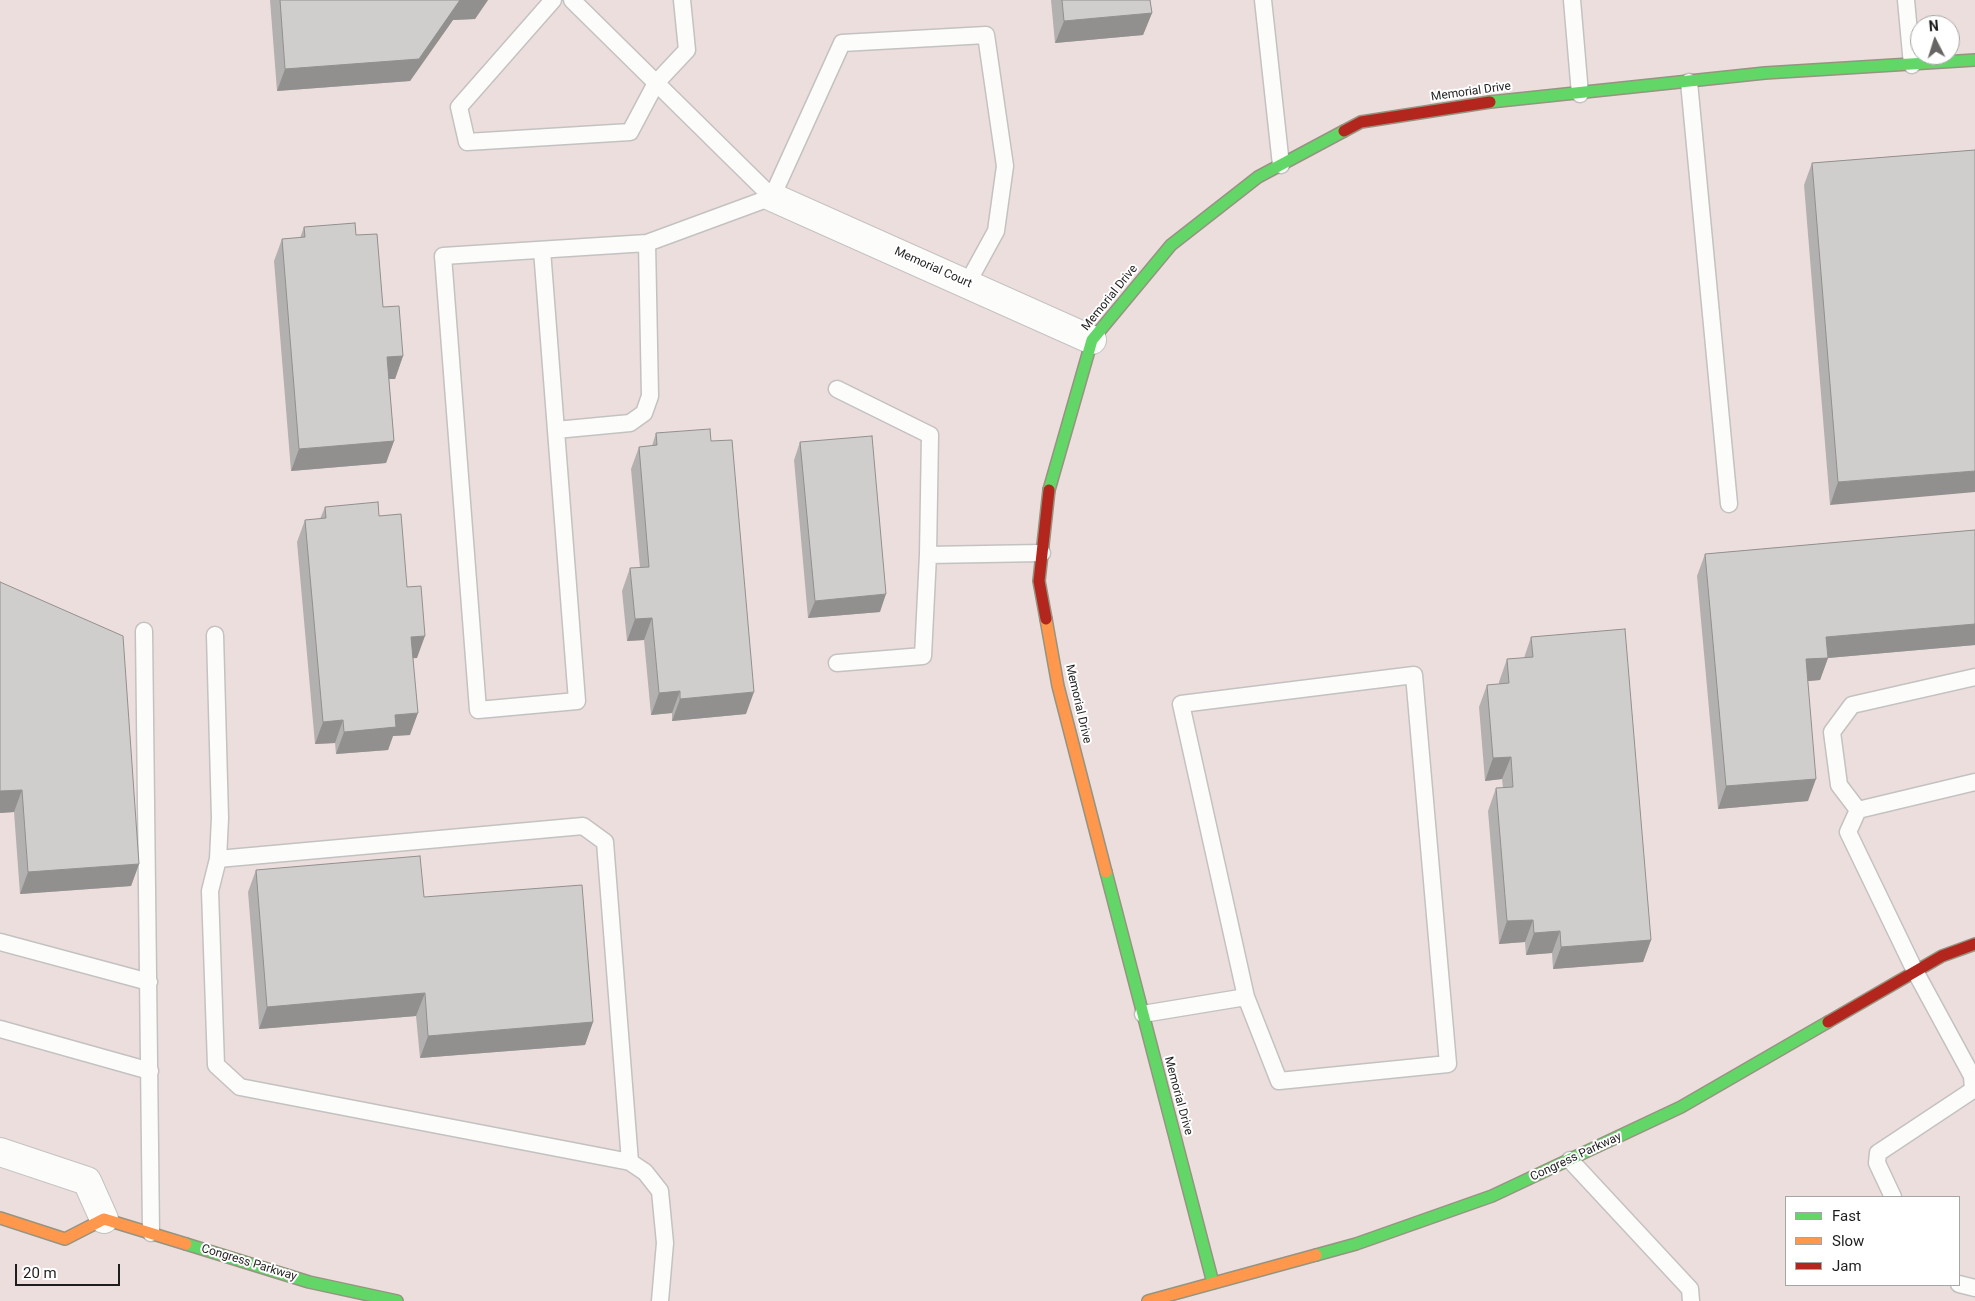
<!DOCTYPE html>
<html>
<head>
<meta charset="utf-8">
<style>
	body { margin:0 }
	#map { position:relative; width:1975px; height:1301px; overflow:hidden; background:#eceae7; font-family:Roboto,sans-serif }
	canvas { display:block }
	.legend { position:absolute; left:1785px; top:1196px; width:175px; height:90px; box-sizing:border-box; background:#fff; border:1px solid #a5a5a5; margin:0; padding:6px 9px; list-style:none; font-size:15px; color:#1e1e1e }
	.legend li { display:flex; align-items:center; gap:10px; height:25px }
	.legend b { width:25px; border:1px solid #a5a5a5 }
	.north { position:absolute; left:1910px; top:15px; width:50px; height:50px; box-sizing:border-box; background:#fff; border:1px solid #a5a5a5; border-radius:50%; rotate:355deg; font-size:14px; font-weight:700; line-height:20px; text-align:center; color:#1e1e1e }
	.north::after { content:''; display:block; margin:auto; width:18px; height:22px; background:#666564; clip-path:polygon(50% 0,100% 100%,50% 72%,0 100%) }
	.scale { position:absolute; left:15px; top:1264px; width:105px; height:22px; box-sizing:border-box; border:2px solid #1e1e1e; border-top:0; padding-left:6px; font-size:15px; line-height:18px; white-space:nowrap; color:#1e1e1e; -webkit-text-stroke:4px #fff; paint-order:stroke }
</style>
</head>
<body>
<div id="map">
<canvas width="1975" height="1301"></canvas>
<ul class="legend">
<li><b style="height:6px;background:#63d668"></b>Fast</li>
<li><b style="height:6px;background:#ff974d"></b>Slow</li>
<li><b style="height:6px;background:#b3261e"></b>Jam</li>
</ul>
<div class="north">N</div>
<div class="scale">20 m</div>
</div>
<script>
const c = document.querySelector('canvas').getContext('2d');
c.lineJoin = 'round';
function paint(path, color) { c.fillStyle = color; c.fill(path, 'evenodd'); }
const shape = rows => new Path2D(rows.map(r => 'M' + r).join(''));
function trace(path, color, width, dash) { c.strokeStyle = color; c.lineWidth = width; c.lineCap = dash ? 'butt' : 'round'; c.setLineDash(dash || []); c.stroke(path); }
function label(font, color, halo, rows, align = 'center') {
  c.font = font + ' Roboto,sans-serif'; c.lineWidth = 4; c.setLineDash([]); c.textBaseline = 'middle'; c.strokeStyle = halo; c.fillStyle = color; for (const [text, x, y, turn = 0] of rows) {
    c.save(); c.translate(x, y); c.rotate((+turn || 0) * Math.PI / 180); c.textAlign = isNaN(turn) ? turn : align; if (halo) c.strokeText(text, 0, 0); c.fillText(text, 0, 0); c.restore();
  }
}
const commercial = shape([
	[0,0,1975,0,1975,1301,0,1301],
	[1920,25,1950,25,1950,55,1920,55],
	[1786,1197,1959,1197,1959,1285,1786,1285]
]);
const lane = shape([
	[553,0,459,107,467,142,630,132,656,83,687,50,682,0],
	[572,0,772,197],
	[1263,0,1281,165],
	[1572,0,1580,94],
	[1906,0,1912,65],
	[1689,82,1729,504],
	[542,250,577,701,478,710,443,256,647,243,772,197,842,43,986,35,1005,166,996,231,967,284],
	[837,389,930,435,928,555,1042,553],
	[556,430,630,423,644,413,650,396,647,243],
	[144,631,151,1233],
	[215,635,220,818,218,859,210,891,216,1065,240,1087,630,1162,645,1172,660,1191,665,1243,660,1301],
	[837,663,923,656,928,555],
	[1414,675,1448,1064,1279,1081,1246,997,1181,704,1414,675],
	[1858,810,1839,785,1832,732,1852,705,1975,677],
	[218,859,583,826,605,842,630,1162],
	[0,942,149,982],
	[1143,1014,1246,997],
	[0,1029,150,1071],
	[1570,1160,1690,1289,1691,1301],
	[1893,1197,1877,1163,1878,1153,1973,1090,1972,1076,1915,971,1848,832,1858,810,1975,782],
	[1959,1284,1975,1288]
]);
const street = shape([
	[772,197,1092,340],
	[0,1152,87,1181,104,1219]
]);
const fast = shape([
	[1490,102,1765,73,1975,60],
	[1049,490,1092,340,1171,245,1258,177,1344,131],
	[1106,872,1213,1283],
	[186,1244,309,1282,397,1301],
	[1316,1255,1356,1244,1492,1196,1681,1107,1828,1022]
]);
const slow = shape([
	[1046,619,1058,686,1106,872],
	[0,1218,65,1239,104,1219,186,1244],
	[1148,1301,1316,1255]
]);
const jam = shape([
	[1344,131,1361,122,1490,102],
	[1046,619,1039,581,1049,490],
	[1828,1022,1942,956,1975,944]
]);
const wall = shape([
	[270,0,488,0,475,19,453,20,410,81,277,91],
	[1051,0,1150,0,1152,13,1143,35,1055,43],
	[1975,150,1830,505,1804,185,1812,163],
	[304,227,356,235,383,307,403,356,395,379,389,379,394,441,386,463,291,471,274,261,282,239,300,238],
	[656,433,711,441,746,714,672,721,672,713,651,715,644,640,627,641,622,591,630,568,640,568,631,469,639,447,652,446],
	[800,442,880,612,808,618,794,460],
	[325,507,379,516,407,587,417,658,413,658,410,735,393,736,388,750,336,754,335,743,315,744,297,542,305,520,320,519],
	[1975,530,1975,645,1828,658,1820,680,1808,681,1808,801,1718,809,1697,576,1705,554],
	[0,582,139,864,131,886,20,894,14,812,0,813],
	[1531,637,1651,940,1643,962,1553,969,1552,953,1526,955,1525,942,1499,944,1488,811,1496,788,1503,788,1502,779,1485,781,1479,707,1487,685,1499,684,1499,682,1507,659,1524,658],
	[256,870,424,897,593,1022,585,1045,420,1058,416,1016,259,1029,248,892]
]);
const shadedWall = shape([
	[460,0,488,0,475,19,453,20,410,81,277,91,285,69],
	[1152,13,1143,35,1055,43,1064,21],
	[403,356,395,379,379,379,387,357],
	[394,441,386,463,291,471,299,449],
	[1975,471,1975,492,1830,505,1838,482],
	[886,594,880,612,808,618,815,601],
	[652,618,644,640,627,641,635,619],
	[1975,624,1975,645,1828,658,1820,680,1798,682,1806,659,1826,637],
	[425,636,417,658,403,659,411,637],
	[680,691,672,713,651,715,659,693],
	[754,692,746,714,672,721,680,699],
	[418,713,410,735,393,736,388,750,336,754,344,732,395,715],
	[343,720,335,743,315,744,323,722],
	[1511,757,1502,779,1485,781,1493,758],
	[1816,779,1808,801,1718,809,1726,786],
	[22,790,14,812,0,813,0,791],
	[139,864,131,886,20,894,28,872],
	[1533,920,1525,942,1499,944,1507,921],
	[1560,931,1552,953,1526,955,1534,933],
	[1651,940,1643,962,1553,969,1561,947],
	[425,993,416,1016,259,1029,267,1007],
	[593,1022,585,1045,420,1058,428,1036]
]);
const building = shape([
	[280,0,460,0,419,59,285,69,280,0],
	[1062,0,1150,0,1152,13,1064,21,1062,0],
	[1975,150,1975,471,1838,482,1812,163,1975,150],
	[355,223,356,235,377,234,383,307,399,306,403,356,387,357,394,441,299,449,282,239,305,237,304,227,355,223],
	[710,429,711,441,732,440,754,692,680,699,680,691,659,693,652,618,635,619,630,568,649,567,639,447,657,445,656,433,710,429],
	[872,436,886,594,815,601,800,442,872,436],
	[378,502,379,516,401,514,407,587,421,586,425,636,411,637,418,713,395,715,396,727,344,732,343,720,323,722,305,520,326,518,325,507,378,502],
	[1975,530,1975,624,1826,637,1828,658,1806,659,1816,779,1726,786,1705,554,1975,530],
	[0,582,123,636,139,864,28,872,22,790,0,791,0,582],
	[1625,629,1651,940,1561,947,1560,931,1534,933,1533,920,1507,921,1496,788,1513,787,1511,757,1493,758,1487,685,1509,683,1507,659,1533,657,1531,637,1625,629],
	[420,856,424,897,582,885,593,1022,428,1036,425,993,267,1007,256,870,420,856]
]);
const streetNames = [
	["Memorial Drive",1471,92,-8],
	["Memorial Court",933,268,24],
	["Memorial Drive",1110,298,-51],
	["Memorial Drive",1078,704,77],
	["Memorial Drive",1178,1096,75],
	["Congress Parkway",1576,1157,-25],
	["Congress Parkway",249,1263,17]
];
paint(commercial, '#eddede');
trace(lane, '#c3c2c1', 19);
trace(street, '#c3c2c1', 30);
trace(fast, '#959480', 14);
trace(slow, '#959480', 14);
trace(jam, '#959480', 14);
trace(lane, '#fcfcfb', 16);
trace(street, '#fcfcfb', 28);
trace(fast, '#63d668', 11);
trace(slow, '#ff974d', 11);
trace(jam, '#b3261e', 11);
paint(wall, '#b3b1af');
paint(shadedWall, '#92908f');
paint(building, '#d0cecc');
trace(building, '#92908f', 1);
label('12px', '#1e1e1e', '#fff', streetNames);
</script>
</body>
</html>
